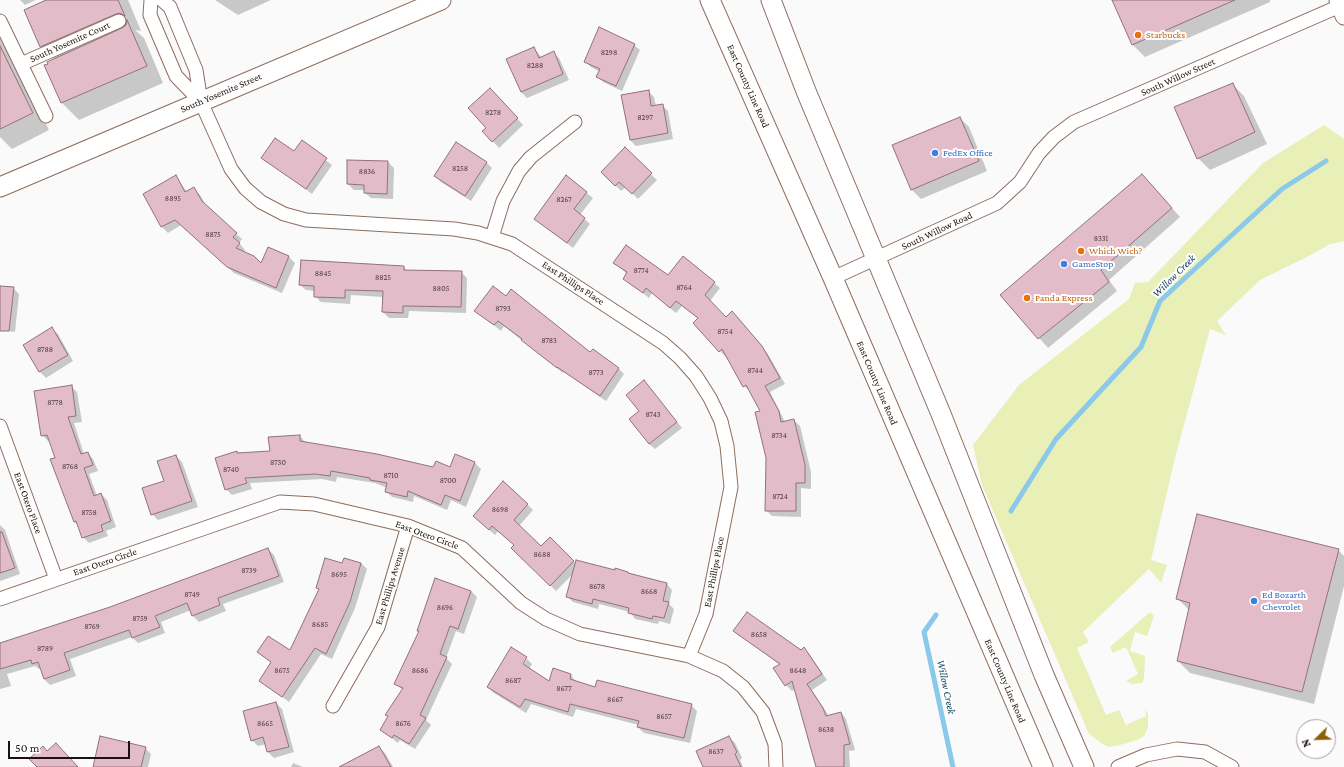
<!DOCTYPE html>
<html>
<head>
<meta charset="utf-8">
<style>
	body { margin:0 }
	#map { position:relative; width:1344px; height:767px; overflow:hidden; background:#fafafa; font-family:"Crimson Pro",serif }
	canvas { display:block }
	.north { position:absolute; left:1296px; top:719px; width:40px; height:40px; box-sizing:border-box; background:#fff; border:1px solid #a5a09d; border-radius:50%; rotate:247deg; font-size:11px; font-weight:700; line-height:16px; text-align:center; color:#1d110b }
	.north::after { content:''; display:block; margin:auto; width:14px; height:18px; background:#8e6008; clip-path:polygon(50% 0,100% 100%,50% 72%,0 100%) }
	.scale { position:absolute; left:8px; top:741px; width:122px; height:18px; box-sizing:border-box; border:2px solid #1d110b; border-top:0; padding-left:5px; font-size:12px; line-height:14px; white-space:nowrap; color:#1d110b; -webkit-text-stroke:3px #fff; paint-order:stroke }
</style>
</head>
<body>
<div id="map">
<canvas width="1344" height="767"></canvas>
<div class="north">N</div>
<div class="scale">50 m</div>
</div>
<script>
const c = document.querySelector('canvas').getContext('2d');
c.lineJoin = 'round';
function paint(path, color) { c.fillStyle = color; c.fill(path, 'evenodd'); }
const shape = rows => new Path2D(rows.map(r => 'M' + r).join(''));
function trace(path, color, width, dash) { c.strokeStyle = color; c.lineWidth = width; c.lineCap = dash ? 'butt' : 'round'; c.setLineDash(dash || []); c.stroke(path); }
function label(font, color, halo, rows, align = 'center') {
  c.font = font + ' "Crimson Pro",serif'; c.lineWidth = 4; c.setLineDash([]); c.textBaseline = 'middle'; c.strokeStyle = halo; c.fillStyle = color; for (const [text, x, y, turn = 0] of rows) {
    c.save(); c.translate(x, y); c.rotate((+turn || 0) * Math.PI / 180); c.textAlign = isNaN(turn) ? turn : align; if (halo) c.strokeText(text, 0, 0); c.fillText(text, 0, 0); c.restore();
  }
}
const green = shape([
	[1324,125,1344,139,1344,241,1330,244,1313,254,1260,280,1217,321,1226,335,1210,329,1175,458,1151,560,1167,565,1161,583,1149,569,1083,632,1089,642,1077,648,1106,715,1119,710,1126,725,1146,716,1145,710,1148,713,1148,727,1144,736,1137,740,1120,745,1109,747,1104,745,1089,734,982,485,973,445,1019,385,1129,299,1135,283,1148,282,1263,163],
	[1150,612,1154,616,1147,636,1135,632,1130,651,1145,656,1144,679,1142,683,1132,684,1126,681,1138,674,1126,647,1113,653,1110,647]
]);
const shadow = shape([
	[20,0,36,0,25,5],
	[49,0,128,0,141,31,135,30,144,38,163,83,79,120,62,103,45,66,54,59,41,46],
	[215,0,271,0,238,15],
	[1113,0,1270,0,1270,2,1145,57,1133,45],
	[0,30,49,130,12,149,0,137],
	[634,45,640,50,622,91,603,82,597,76,600,72,591,67,585,61],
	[534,48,542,58,553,53,559,58,569,80,527,98,521,92],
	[1232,84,1244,96,1267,144,1210,170,1198,158],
	[648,91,654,97,656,106,662,105,668,111,673,139,636,146,630,140],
	[496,95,523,125,499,148,483,131,487,128],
	[960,118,969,127,987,171,921,199,912,190,893,146],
	[302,142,332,165,312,194,262,157,294,153],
	[625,149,657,180,638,199,626,187,621,191,602,172],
	[388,162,394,168,393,199,371,198,365,193,365,190,354,190,348,184],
	[486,162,492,168,471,201,441,182,436,176],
	[176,177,187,192,194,189,200,195,207,207,242,239,239,243,245,250,243,253,262,265,269,248,289,257,295,263,282,293,234,273,181,225,168,233,162,227,144,194],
	[566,177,593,198,580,215,590,224,573,248,535,219],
	[1151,184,1180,217,1109,280,1117,291,1048,348,1002,295],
	[301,261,404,267,407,271,461,272,467,278,466,313,409,311,408,318,389,318,383,312,383,297,351,295,350,304,321,302,315,296,315,291,306,290,300,285],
	[615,263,669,276,714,283,720,288,710,301,726,318,738,318,768,354,785,384,770,392,785,422,794,420,800,426,811,472,811,489,801,488,801,517,772,516,766,510,767,458,762,412,751,392,744,386,727,356,726,357,720,351,699,319,682,306,676,313,652,293,649,298,624,278,627,274],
	[0,287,13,288,19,294,15,332,0,330],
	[506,298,590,354,618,368,624,374,606,401,564,372,563,373,504,326,501,331,476,311],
	[52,329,58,334,73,361,46,378,40,372,24,345],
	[71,386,77,392,82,422,74,423,84,454,87,453,93,459,98,471,89,474,97,496,101,494,107,500,116,527,106,531,108,536,89,543,83,537,79,526,74,522,50,441,48,441,42,435],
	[650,388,682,428,655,449,649,444,640,411],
	[300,436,306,443,434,468,450,468,455,455,475,463,481,469,466,507,451,500,447,510,414,496,413,502,392,497,386,491,387,488,375,483,337,477,336,482,322,479,250,483,252,489,232,495,226,489,236,452,238,454,271,452],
	[176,456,182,462,198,507,158,520,152,514],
	[527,504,533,510,519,526,541,548,550,539,576,564,628,572,631,575,667,584,672,590,669,604,674,609,670,624,659,621,658,624,635,619,630,612,599,604,598,609,573,602,567,596,574,573,556,591,512,548,515,545,498,531,495,535,480,522],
	[0,525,5,530,20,574,0,581],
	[268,549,274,555,284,582,223,604,226,611,199,622,193,616,191,610,161,622,165,633,138,643,132,637,70,659,76,676,50,685,44,679,41,668,39,669,35,666,7,674,11,686,0,689,0,644,111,608],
	[1338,550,1344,556,1344,586,1314,704,1190,673,1178,661,1189,610,1177,598],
	[361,563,367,569,355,608,332,659,321,654,289,702,260,680,272,663,258,652,290,652,319,590,318,588,343,564],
	[471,591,477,597,464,634,456,631,446,658,452,664,426,720,431,725,415,749,400,740,398,743,381,730,403,690,395,684],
	[735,631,801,651,804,649,810,655,827,680,812,690,829,716,841,713,846,719,855,750,849,751,850,767,817,767,795,689,792,691,786,685,780,665],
	[511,649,526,658,519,668,521,669,527,659,532,664,529,669,550,683,571,675,576,682,596,688,691,705,697,711,690,743,644,733,638,727,639,725,576,709,573,717,531,704,526,713,494,693,488,687],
	[276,703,282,709,294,752,274,758,268,752,266,744,258,746,252,740],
	[729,737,735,743,742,758,740,760,743,767,704,767],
	[379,747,385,753,393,767,341,767],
	[145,748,151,754,148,767,95,767],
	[293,763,303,767,291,767]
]);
const stream = shape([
	[1011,511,1056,439,1141,347,1160,301,1282,189,1326,161],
	[936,615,924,632,953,767]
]);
const building = shape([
	[46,0,118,0,125,16,120,13,116,14,40,47,24,10,46,0],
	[1112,0,1235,0,1132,45,1112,0],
	[127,20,147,66,61,103,44,65,48,64,47,62,122,28,126,25,127,20],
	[599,27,635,44,616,86,596,77,600,69,584,62,599,27],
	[0,46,33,113,0,129,0,46],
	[534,47,539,58,554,51,563,74,521,92,506,59,534,47],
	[1233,83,1255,132,1197,159,1174,107,1233,83],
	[490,88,518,118,492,142,482,131,486,128,468,108,490,88],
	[649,90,651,106,663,104,668,133,630,140,621,95,649,90],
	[960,117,979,161,911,190,892,145,960,117],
	[275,138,294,151,302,140,327,158,306,189,261,158,275,138],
	[456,142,487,162,465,196,434,176,456,142],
	[625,147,652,173,632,194,619,182,615,186,601,172,625,147],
	[347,160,388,161,387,194,364,193,364,185,347,184,347,160],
	[1142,174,1172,208,1101,270,1109,282,1038,339,1000,295,1142,174],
	[176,175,185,192,194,187,202,201,237,233,233,237,240,243,236,248,254,256,261,263,268,247,289,256,276,288,227,267,175,220,161,227,143,194,176,175],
	[566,175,587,192,574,209,585,218,567,243,534,219,566,175],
	[626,245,668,275,683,256,715,282,705,295,726,317,732,311,762,346,780,378,765,386,779,411,781,422,794,419,805,465,805,483,796,483,796,511,765,511,766,458,755,412,760,411,746,385,743,387,722,349,719,352,693,323,698,318,676,301,670,308,646,288,643,293,623,279,627,272,613,263,626,245],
	[301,260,404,266,404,270,462,271,461,307,403,306,403,313,382,312,383,291,345,290,345,298,314,297,314,286,299,285,301,260],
	[0,286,14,287,9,331,0,331,0,286],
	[493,286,506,296,511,289,590,352,593,349,619,368,600,396,557,367,557,368,521,340,522,339,498,321,494,325,474,311,493,286],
	[52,327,68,355,39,372,23,345,52,327],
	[644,380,677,422,649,444,629,419,639,411,626,395,644,380],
	[72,385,76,416,68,417,81,454,88,452,93,465,84,468,94,496,101,493,111,521,101,525,103,531,82,538,76,521,74,522,50,459,55,458,47,435,41,436,34,391,72,385],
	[300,435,300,441,377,454,433,467,436,461,450,467,455,454,475,462,460,501,445,495,441,505,408,491,407,497,385,492,387,483,370,480,370,478,331,471,330,476,315,474,245,478,247,483,225,490,215,458,237,451,237,453,270,451,268,437,300,435],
	[176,455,192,501,151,515,142,488,164,481,157,461,176,455],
	[503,481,528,504,514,520,541,546,550,537,574,561,550,586,511,548,514,545,492,526,489,530,473,516,503,481],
	[1197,514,1339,549,1302,692,1177,661,1190,603,1176,599,1197,514],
	[0,532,2,532,15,568,0,573,0,532],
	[268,548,279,576,218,598,220,605,192,616,187,603,155,616,160,627,132,638,129,630,64,653,70,670,44,679,38,662,32,664,31,660,0,669,0,643,110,607,268,548],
	[325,558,342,563,344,558,361,563,350,602,326,654,315,648,282,697,259,681,271,662,257,652,268,636,290,650,319,589,316,588,325,558],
	[576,560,615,570,615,568,628,572,628,573,667,583,663,601,669,602,664,618,653,616,652,619,628,613,629,608,593,599,592,604,566,597,576,560],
	[435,578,471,591,458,629,450,626,440,654,447,657,420,715,426,718,409,744,394,735,392,738,380,730,388,716,385,715,403,688,394,684,419,631,417,631,435,578],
	[747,612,801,650,804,647,822,674,807,684,823,708,826,716,841,712,850,744,844,745,844,767,816,767,792,681,785,686,773,668,780,664,733,631,747,612],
	[511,647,527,657,523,664,549,681,553,668,571,674,570,679,595,687,597,680,692,704,684,738,637,727,639,721,570,704,568,712,525,699,520,707,487,687,511,647],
	[276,702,289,747,267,752,263,737,251,741,243,711,276,702],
	[100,736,146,747,141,767,93,767,100,736],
	[729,736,737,752,735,754,741,767,703,767,696,751,729,736],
	[56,743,78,767,37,767,29,759,43,746,47,751,56,743],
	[379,746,391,767,339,767,379,746]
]);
const minor = shape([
	[151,0,150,15,176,76,201,102],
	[162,0,170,7,196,70,201,102,231,169,245,188,261,202,284,214,306,220,454,229,478,233,512,244,663,343,680,358,696,376,710,398,721,421,727,446,731,487,706,614,689,656],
	[0,21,46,116],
	[21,64,119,21],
	[492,237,503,201,519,171,531,157,575,122],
	[833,278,997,203,1020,182,1039,153,1054,137,1074,122,1340,6],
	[0,426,56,579],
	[0,599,280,502,314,504,408,526,462,548,521,603,546,619,580,634,689,656,723,671,743,687,763,712,775,744,776,767],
	[333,706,378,627,408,526],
	[1118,767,1146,755,1177,749,1205,752,1232,767]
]);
const tertiary = shape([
	[1338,0,1344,16]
]);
const secondary = shape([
	[710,0,833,278,1043,767],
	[771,0,806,91,941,414,1044,675,1084,767],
	[0,187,441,0]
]);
const markers = [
	[1138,35,4,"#e8710a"],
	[935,153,4,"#3f7fe0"],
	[1081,251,4,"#e8710a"],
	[1064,264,4,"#3f7fe0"],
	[1027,298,4,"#e8710a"],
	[1254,601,4,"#3f7fe0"]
];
const numberNames = [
	["8298",609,53],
	["8288",535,66],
	["8278",493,113],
	["8297",645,118],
	["8258",460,169],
	["8836",367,172],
	["8895",173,199],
	["8267",564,200],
	["8875",213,235],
	["8331",1101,239],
	["8774",641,271],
	["8845",323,274],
	["8825",383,278],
	["8764",684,288],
	["8805",441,289],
	["8793",503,309],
	["8754",725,332],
	["8783",549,341],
	["8788",45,350],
	["8744",755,371],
	["8773",596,373],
	["8778",55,403],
	["8743",653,415],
	["8734",779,436],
	["8730",278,463],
	["8768",70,467],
	["8740",231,470],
	["8710",391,476],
	["8700",448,481],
	["8724",780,497],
	["8698",500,510],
	["8758",89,513],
	["8688",542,555],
	["8739",249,571],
	["8695",339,575],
	["8678",597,587],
	["8668",649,592],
	["8749",192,595],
	["8696",445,608],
	["8759",140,619],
	["8685",320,625],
	["8769",92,627],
	["8658",759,635],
	["8789",45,649],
	["8675",282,671],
	["8686",420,671],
	["8648",798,671],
	["8687",513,681],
	["8677",564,689],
	["8667",615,700],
	["8657",664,717],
	["8665",265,724],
	["8676",403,724],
	["8638",826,730],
	["8637",716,752]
];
const foodNames = [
	["Starbucks",1146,35],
	["Which Wich?",1089,251],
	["Panda Express",1035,298]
];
const streetNames = [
	["South Yosemite Court",70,42,-24],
	["South Willow Street",1178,77,-24],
	["East County Line Road",748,86,66],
	["South Yosemite Street",221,93,-23],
	["South Willow Road",937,231,-25],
	["East Phillips Place",573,283,33],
	["East County Line Road",877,383,67],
	["East Otero Place",28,503,70],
	["East Otero Circle",427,535,20],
	["East Otero Circle",105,562,-19],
	["East Phillips Place",714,572,-79],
	["East Phillips Avenue",390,586,-73],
	["East County Line Road",1005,681,67]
];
const shopNames = [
	["FedEx Office",943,153],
	["GameStop",1072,264],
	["Ed Bozarth",1262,595],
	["Chevrolet",1262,607]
];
const waterNames = [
	["Willow Creek",1174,276,-45],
	["Willow Creek",946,687,78]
];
paint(green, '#e8efb7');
paint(shadow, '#0003');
trace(stream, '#8bc9ea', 5);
paint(building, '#e2bcc8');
trace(building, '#93717c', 1);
trace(minor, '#8d6d5f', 15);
trace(tertiary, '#8d6d5f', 19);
trace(secondary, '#8d6d5f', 21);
trace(minor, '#fff', 13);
trace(tertiary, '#fff', 17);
trace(secondary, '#fff', 19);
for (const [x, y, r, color] of markers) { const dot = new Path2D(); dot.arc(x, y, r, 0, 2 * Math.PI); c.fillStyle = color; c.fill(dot); trace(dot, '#fff', 1.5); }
label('8px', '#4e3c3a', null, numberNames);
label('10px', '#c56008', '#fff', foodNames, 'left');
label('10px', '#1d110b', '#fff', streetNames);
label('10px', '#366cbe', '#fff', shopNames, 'left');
label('italic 11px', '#073c53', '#fff', waterNames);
</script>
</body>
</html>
